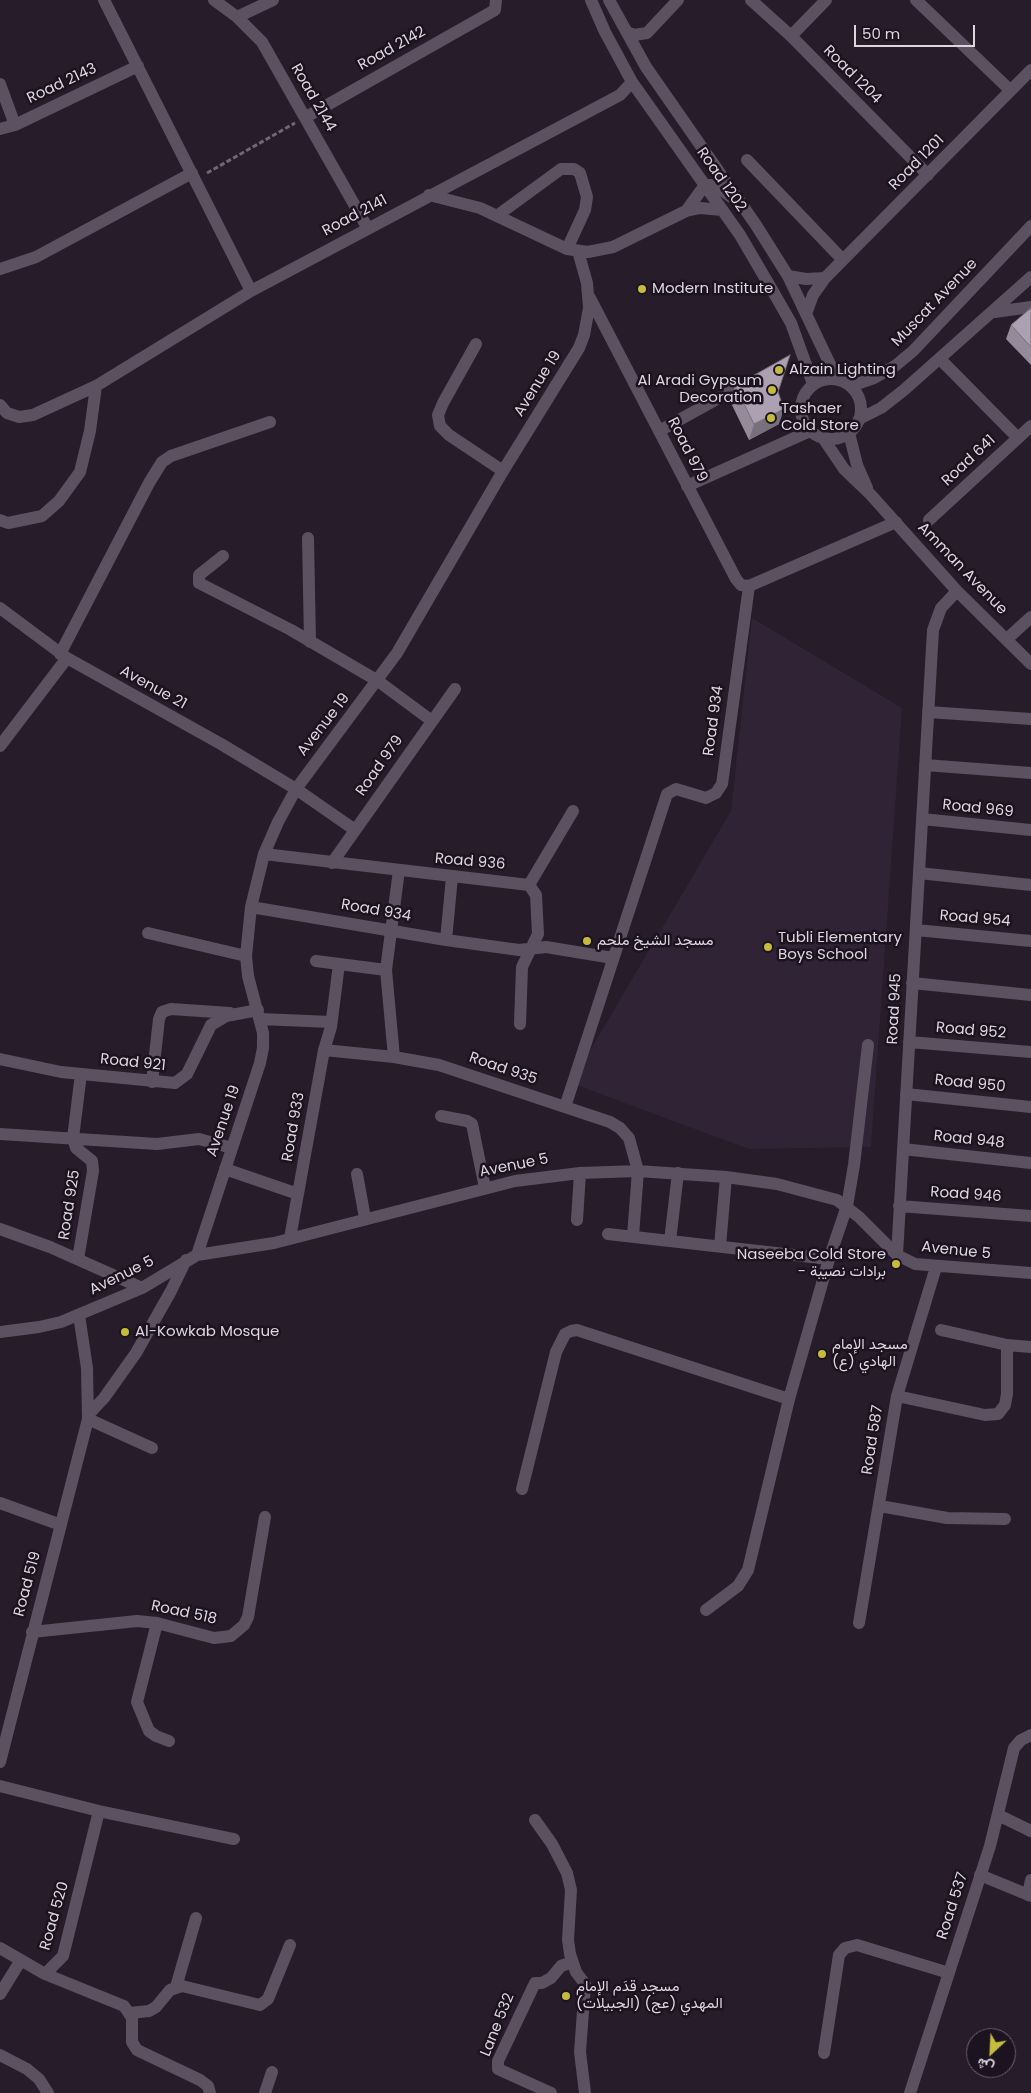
<!DOCTYPE html>
<html>
<head>
<meta charset="utf-8">
<style>
	body { margin:0 }
	#map { position:relative; width:1031px; height:2093px; overflow:hidden; background:#261c2a; font-family:Poppins,Vazirmatn,sans-serif }
	canvas { display:block }
	.north { position:absolute; left:966px; top:2028px; width:50px; height:50px; box-sizing:border-box; background:#1c1320; border:1px solid #69616c; border-radius:50%; rotate:205deg; font-size:14px; font-weight:700; line-height:20px; text-align:center; color:#dcd6df }
	.north::after { content:''; display:block; margin:auto; width:18px; height:22px; background:#c5bc3d; clip-path:polygon(50% 0,100% 100%,50% 72%,0 100%) }
	.scale { position:absolute; left:854px; top:25px; width:121px; height:22px; box-sizing:border-box; border:2px solid #dcd6df; border-top:0; padding-left:6px; font-size:15px; line-height:18px; white-space:nowrap; color:#dcd6df; -webkit-text-stroke:4px #1c1320; paint-order:stroke }
</style>
</head>
<body>
<div id="map">
<canvas width="1031" height="2093"></canvas>
<div class="north">ش</div>
<div class="scale">50 m</div>
</div>
<script>
const c = document.querySelector('canvas').getContext('2d');
c.lineJoin = 'round';
function paint(path, color) { c.fillStyle = color; c.fill(path, 'evenodd'); }
const shape = rows => new Path2D(rows.map(r => 'M' + r).join(''));
function trace(path, color, width, dash) { c.strokeStyle = color; c.lineWidth = width; c.lineCap = dash ? 'butt' : 'round'; c.setLineDash(dash || []); c.stroke(path); }
function label(font, color, halo, rows, align = 'center') {
  c.font = font + ' Poppins,Vazirmatn,sans-serif'; c.lineWidth = 5; c.setLineDash([]); c.textBaseline = 'middle'; c.strokeStyle = halo; c.fillStyle = color; for (const [text, x, y, turn = 0] of rows) {
    c.save(); c.translate(x, y); c.rotate((+turn || 0) * Math.PI / 180); c.textAlign = isNaN(turn) ? turn : align; if (halo) c.strokeText(text, 0, 0); c.fillText(text, 0, 0); c.restore();
  }
}
const built = shape([
	[752,618,902,708,871,1147,749,1149,571,1083,731,811]
]);
const path = shape([
	[207,173,295,123]
]);
const minor = shape([
	[104,0,251,291],
	[214,0,237,17,262,42,367,227],
	[591,0,605,32,632,82,740,235,771,288,791,323,813,384],
	[609,0,646,67,756,225,788,276,837,379],
	[751,0,791,36,928,175],
	[916,0,1010,90],
	[237,17,273,0],
	[627,32,634,35,647,33,678,0],
	[791,36,826,0],
	[0,84,15,125],
	[306,117,495,10,496,0],
	[0,129,15,125,138,66],
	[747,160,843,260],
	[429,195,480,208,567,249,588,252,613,247,686,211,700,208,722,210],
	[686,211,705,185,715,185,731,197],
	[498,215,561,169,574,169,580,173,587,197,585,210,567,249],
	[0,269,36,257,192,173],
	[788,276,806,279,825,278],
	[590,298,736,579,741,585,749,586],
	[995,312,1031,307],
	[806,314,813,295,825,278,1031,70],
	[476,344,443,403,438,415,440,426,449,435,503,471],
	[940,359,1018,438],
	'801 409a30 30 0 1 1 60 0a30 30 0 1 1-60 0Z',
	[851,386,874,378,895,366,913,351,1031,226],
	[0,405,7,413,19,417,33,415,96,386,251,291,620,95,632,82],
	[859,419,881,408,904,390,1031,277],
	[659,431,748,382],
	[849,433,857,465,867,488],
	[823,438,844,469,871,495,957,591,1031,664],
	[687,486,810,431],
	[0,520,8,523,42,516,59,501,80,472,90,431,96,386],
	[929,520,1031,426],
	[308,538,310,642],
	[223,556,199,575,199,583,291,630,378,681,432,721],
	[749,586,896,522],
	[0,608,67,658,221,744,296,789,355,830],
	[1007,639,1031,617],
	[60,654,149,483,162,462,171,456,270,422],
	[928,712,1031,719],
	[0,746,67,658],
	[925,765,1031,773],
	[922,819,1031,830],
	[264,854,529,885,536,895,538,934,522,967,520,1024],
	[332,863,455,689],
	[919,873,1031,885],
	[529,885,573,811],
	[251,907,446,940,519,950,546,947,613,958],
	[916,930,1031,941],
	[148,933,246,956],
	[446,940,452,877],
	[316,961,386,970],
	[912,983,1031,995],
	[260,1019,331,1022],
	[909,1042,1031,1052],
	[324,1050,394,1057,439,1065,610,1122,620,1128,629,1138,638,1171,633,1236],
	[394,1057,386,970,399,870],
	[0,1059,61,1072,175,1083,187,1074,211,1025,226,1016,258,1010],
	[152,1082,159,1019,162,1012,171,1009,230,1013],
	[906,1094,1031,1107],
	[565,1107,667,794,676,789,706,798,716,793,722,784,749,586],
	[441,1116,467,1121,472,1124,485,1188],
	[0,1134,157,1144,199,1139,232,1148],
	[903,1149,1031,1163],
	[225,1169,298,1194],
	[357,1174,365,1218],
	[899,1206,1031,1216],
	[577,1220,580,1173],
	[0,1229,50,1247,142,1288],
	[608,1234,829,1259],
	[290,1238,324,1050,331,1027,339,964],
	[670,1241,678,1173],
	[720,1246,726,1177],
	[197,1255,260,1063,263,1048,263,1033,248,976,246,956,251,907,264,854,278,822,296,789,397,653,503,471,579,348,584,335,589,308,587,283,578,251],
	[897,1255,933,630,941,608,957,591],
	[78,1259,93,1171,92,1161,76,1148,73,1138,81,1074],
	[941,1330,1007,1345,1031,1347],
	[0,1332,39,1327,61,1322,142,1288,197,1255,274,1243,515,1181,580,1173,638,1171,726,1177,777,1184,837,1200,859,1217,897,1255,915,1264,1031,1273],
	[897,1396,985,1415,998,1414,1005,1405,1007,1394,1007,1345],
	[88,1415,104,1398,136,1353,171,1291,186,1260],
	[88,1419,152,1448],
	[522,1489,556,1352,565,1334,571,1331,577,1330,789,1399],
	[0,1503,61,1525],
	[880,1506,947,1518,1005,1519],
	[706,1610,738,1586,748,1570,789,1399,829,1259,847,1206,854,1165,868,1045],
	[157,1623,137,1702,149,1731,156,1736,169,1741],
	[859,1623,897,1396,936,1267],
	[32,1632,137,1621,157,1623,214,1638,231,1636,244,1625,248,1617,265,1517],
	[0,1762,88,1419,87,1368,79,1315],
	[0,1786,99,1811,234,1839],
	[998,1815,1031,1831],
	[535,1820,552,1844,567,1873,571,1890,568,1940,570,1954,576,1972,585,1984,580,2052,585,2093],
	[980,1875,1031,1896],
	[1028,1895,1031,1880],
	[0,1948,45,1974,63,1956,99,1811],
	[45,1974,124,2006,132,2018,132,2042,137,2050,200,2080,208,2086,210,2093],
	[176,1987,196,1918],
	[0,1994,21,1960],
	[130,2013,149,2011,156,2007,170,1990,182,1986,260,2005,268,1999,290,1945],
	[824,2053,839,1955,845,1948,857,1945,949,1973],
	[0,2055,27,2069,39,2079,48,2093],
	[265,2093,272,2072],
	[551,2093,498,2069,498,2061,535,1983,542,1983,551,1978,561,1966,572,1962],
	[910,2093,990,1846,1014,1748,1021,1740,1031,1735]
]);
const wall = shape([
	[1031,308,1031,365,1006,339,1011,325],
	[735,386,778,392,779,424,749,440,730,401]
]);
const shadedWall = shape([
	[784,409,779,424,749,440,754,424]
]);
const building = shape([
	[1031,308,1031,347,1011,325,1031,308],
	[790,355,778,392,784,409,754,424,735,386,790,355]
]);
const markers = [
	[642,289,5,"#c5bc3d"],
	[779,370,5,"#c5bc3d"],
	[772,390,5,"#c5bc3d"],
	[771,418,5,"#c5bc3d"],
	[587,941,5,"#c5bc3d"],
	[768,947,5,"#c5bc3d"],
	[896,1264,5,"#c5bc3d"],
	[125,1332,5,"#c5bc3d"],
	[822,1354,5,"#c5bc3d"],
	[566,1996,5,"#c5bc3d"]
];
const streetNames = [
	["Road 2142",392,49,-29],
	["Road 1204",852,75,45],
	["Road 2143",62,84,-25],
	["Road 2144",313,98,60],
	["Road 1201",917,163,-45],
	["Road 1202",721,180,55],
	["Road 2141",355,216,-28],
	["Muscat Avenue",935,303,-46],
	["Avenue 19",538,384,-58],
	["Road 979",687,450,63],
	["Road 641",969,461,-43],
	["Amman Avenue",962,569,46],
	["Avenue 21",153,688,29],
	["Road 934",714,721,-82],
	["Avenue 19",324,725,-52],
	["Road 979",380,766,-55],
	["Road 969",978,809,6],
	["Road 936",470,862,5],
	["Road 934",376,911,10],
	["Road 954",975,919,5],
	["Road 945",895,1009,-87],
	["Road 952",971,1031,5],
	["Road 921",133,1063,6],
	["Road 935",503,1069,19],
	["Road 950",970,1084,6],
	["Avenue 19",224,1121,-71],
	["Road 933",294,1127,-80],
	["Road 948",969,1140,6],
	["Avenue 5",514,1166,-11],
	["Road 946",966,1195,4],
	["Road 925",70,1205,-81],
	["Avenue 5",956,1251,6],
	["Avenue 5",122,1276,-26],
	["Road 587",873,1440,-81],
	["Road 519",28,1584,-75],
	["Road 518",184,1613,12],
	["Road 537",953,1906,-72],
	["Road 520",55,1916,-74],
	["Lane 532",498,2025,-68]
];
const poiNames = [
	["Modern Institute",652,289],
	["Alzain Lighting",789,370],
	["Al Aradi Gypsum",762,381,"right"],
	["Decoration",762,398,"right"],
	["Tashaer",781,409],
	["Cold Store",781,426],
	["Tubli Elementary",778,938],
	["Boys School",778,955],
	["مسجد الشيخ ملحم",597,941],
	["Naseeba Cold Store",886,1255,"right"],
	["- برادات نصيبة",886,1272,"right"],
	["Al-Kowkab Mosque",135,1332],
	["مسجد الإمام",832,1345],
	["الهادي (ع)",832,1362],
	["مسجد قدَم الإمام",576,1987],
	["المهدي (عج) (الجبيلات)",576,2004]
];
paint(built, '#302336');
trace(path, '#6f6773', 3, [5, 2.5]);
trace(minor, '#5c5161', 12);
paint(wall, '#948a99');
paint(shadedWall, '#78707d');
paint(building, '#aca0b2');
trace(building, '#78707d', 1);
for (const [x, y, r, color] of markers) { const dot = new Path2D(); dot.arc(x, y, r, 0, 2 * Math.PI); c.fillStyle = color; c.fill(dot); trace(dot, '#1c1320', 2); }
label('15px', '#dcd6df', '#1c1320', streetNames);
label('15px', '#dcd6df', '#1c1320', poiNames, 'left');
</script>
</body>
</html>
